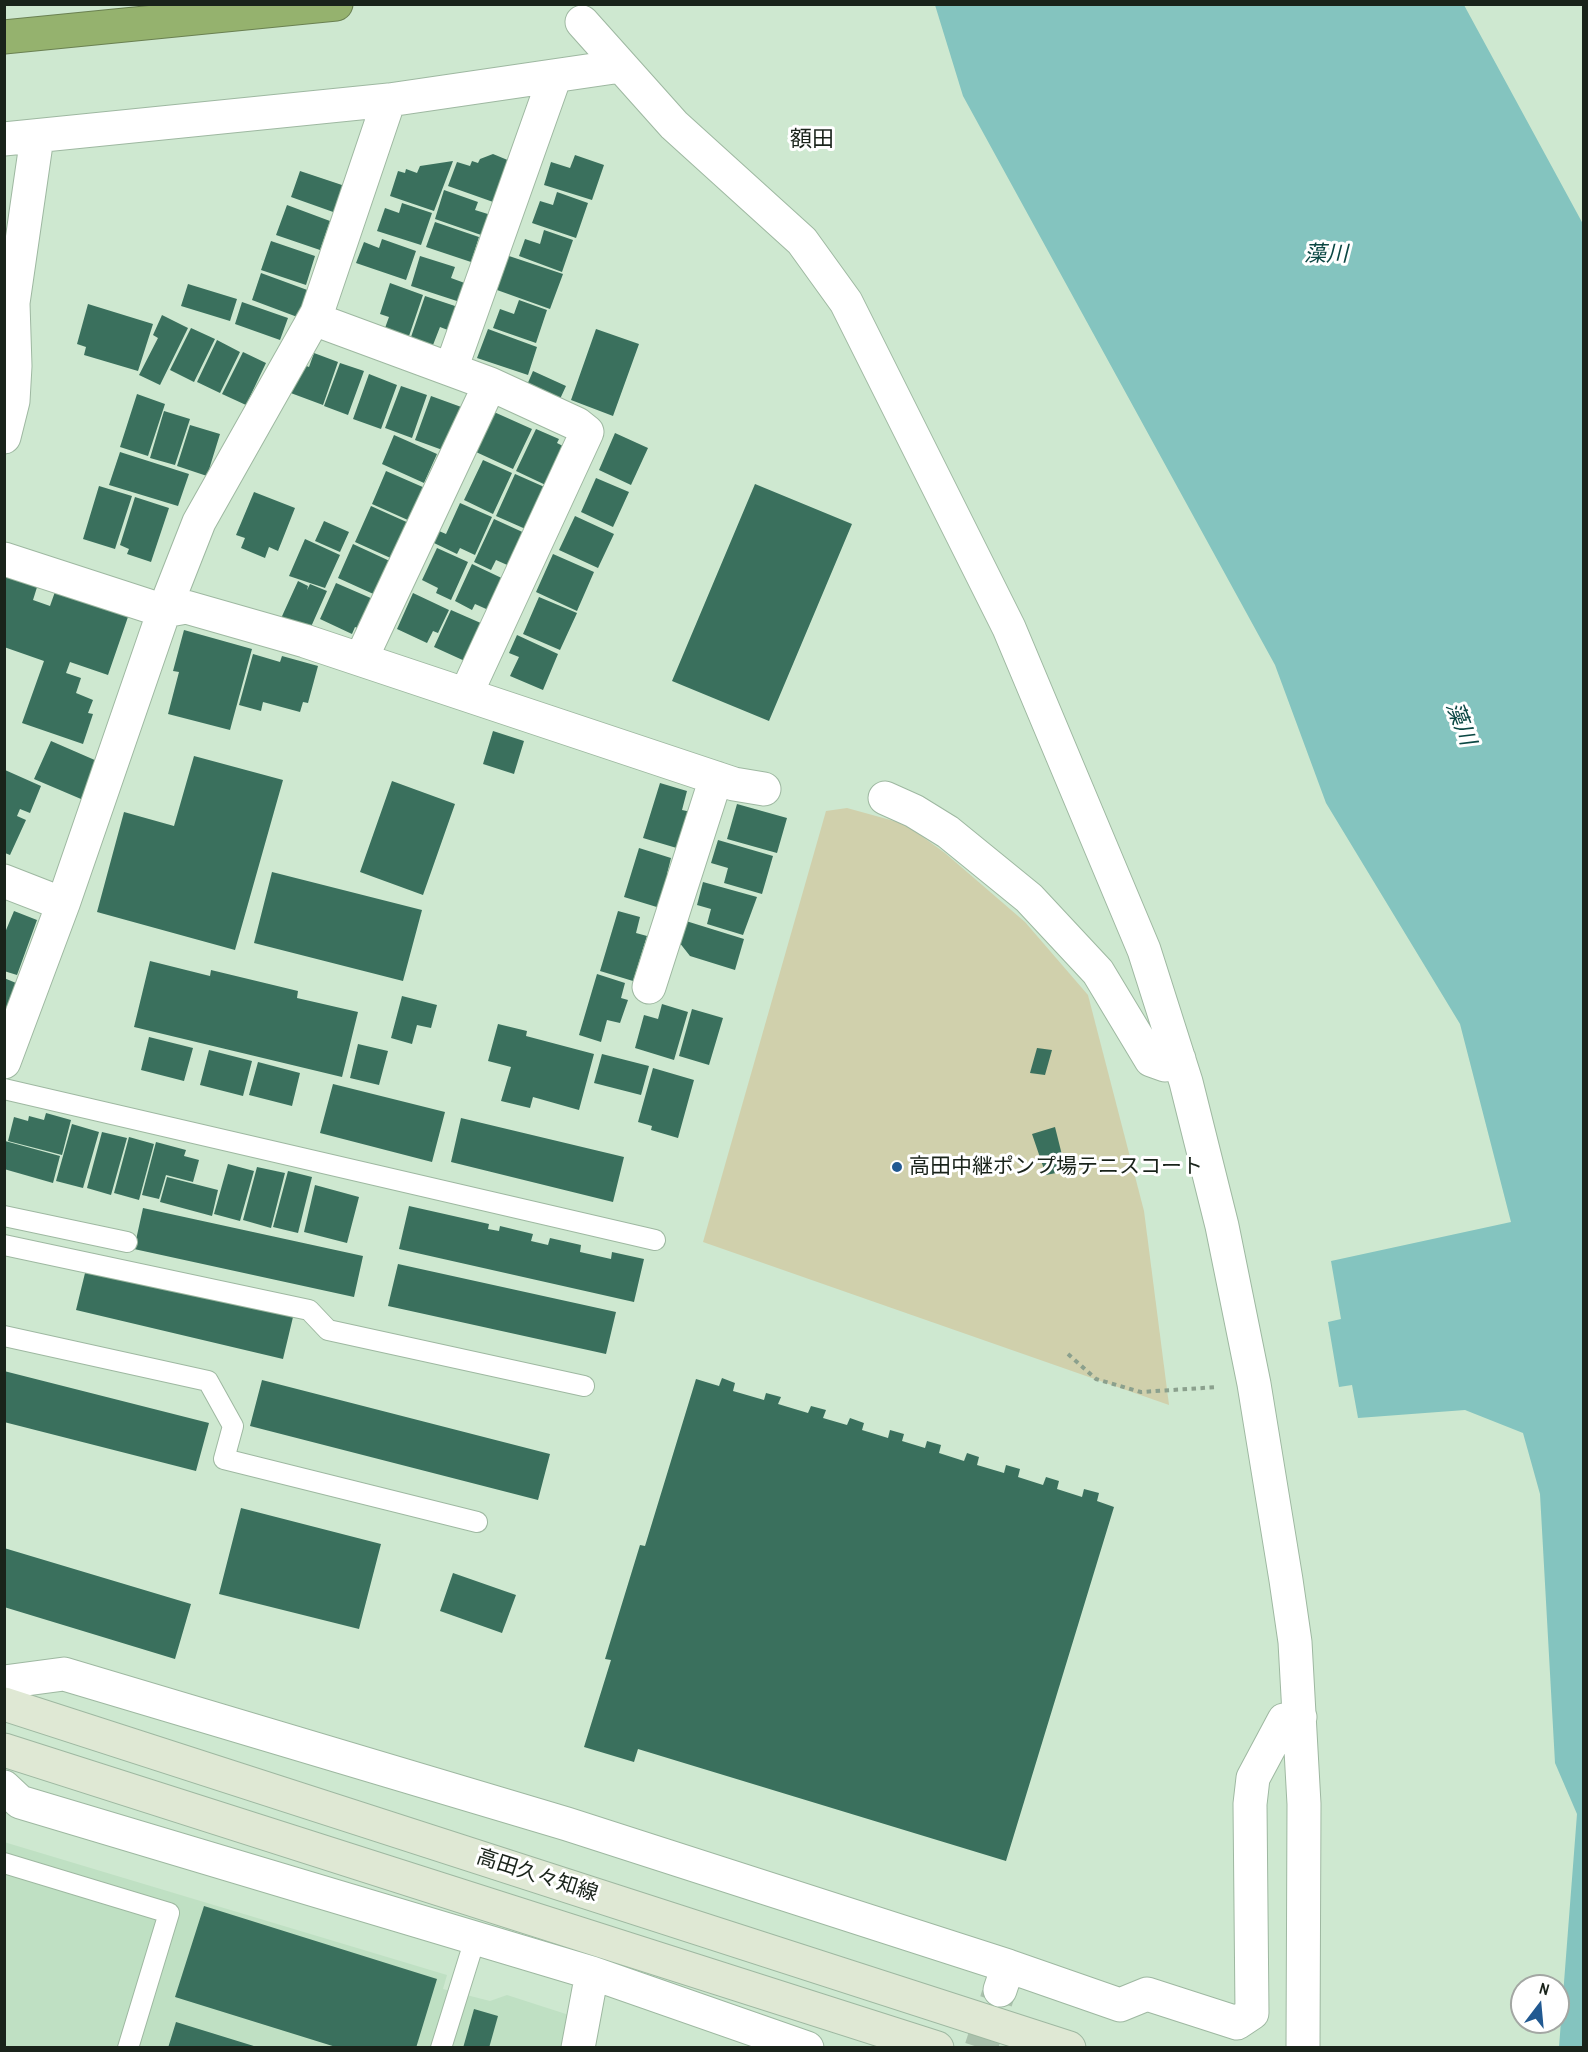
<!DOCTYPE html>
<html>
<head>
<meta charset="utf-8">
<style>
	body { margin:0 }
	#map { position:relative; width:1588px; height:2052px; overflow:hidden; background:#cee8d0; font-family:"Archivo Narrow",sans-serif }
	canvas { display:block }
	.frame { position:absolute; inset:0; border:6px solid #19231a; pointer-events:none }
	.north { position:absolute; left:1510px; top:1974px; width:60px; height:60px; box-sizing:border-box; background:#fff; border:2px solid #a3a7a3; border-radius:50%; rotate:16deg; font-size:16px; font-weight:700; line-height:24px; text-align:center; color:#19231a }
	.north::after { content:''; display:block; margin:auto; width:21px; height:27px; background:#215991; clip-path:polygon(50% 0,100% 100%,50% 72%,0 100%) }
</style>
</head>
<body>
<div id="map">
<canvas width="1588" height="2052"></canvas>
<div class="frame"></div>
<div class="north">N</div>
</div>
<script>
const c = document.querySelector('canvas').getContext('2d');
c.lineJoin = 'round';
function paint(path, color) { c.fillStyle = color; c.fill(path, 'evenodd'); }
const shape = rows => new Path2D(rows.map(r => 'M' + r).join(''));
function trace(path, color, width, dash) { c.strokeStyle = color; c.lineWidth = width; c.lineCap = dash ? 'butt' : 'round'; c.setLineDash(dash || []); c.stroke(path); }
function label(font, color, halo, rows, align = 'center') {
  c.font = font + ' "Archivo Narrow","Noto Sans JP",sans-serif'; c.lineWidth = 6; c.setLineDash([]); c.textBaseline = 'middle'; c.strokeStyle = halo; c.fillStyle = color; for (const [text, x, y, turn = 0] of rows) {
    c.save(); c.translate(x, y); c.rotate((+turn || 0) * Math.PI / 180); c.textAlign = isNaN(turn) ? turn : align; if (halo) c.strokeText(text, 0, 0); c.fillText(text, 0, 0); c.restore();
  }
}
const built = shape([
	[4,1842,447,1975,443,1989,490,2001,507,1995,569,2015,564,2047,5,2047]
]);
const green = shape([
	[847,808,905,824,945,853,1025,922,1088,995,1144,1211,1169,1405,703,1242,826,811]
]);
const water = shape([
	[935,5,1464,5,1583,224,1583,2047,1559,2047,1577,1814,1555,1763,1540,1494,1523,1433,1465,1410,1358,1418,1352,1385,1339,1387,1328,1322,1341,1319,1331,1261,1511,1222,1460,1024,1326,803,1275,665,963,96]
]);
const building = shape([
	[493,154,510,161,496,203,448,186,457,162,470,166,472,161,478,163,480,159],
	[575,155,604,165,592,200,544,185,551,162,570,168],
	[453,161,434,211,390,196,398,171,405,173,406,169,417,173,420,166],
	[300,171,345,186,336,213,291,197],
	[444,190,478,202,475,210,491,215,484,236,435,219],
	[557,192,588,203,576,238,532,223,540,201,553,205],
	[402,203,432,213,421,245,377,231,385,208,399,213],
	[287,205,330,221,320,250,276,235],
	[435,222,479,237,471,262,426,247],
	[544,230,573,240,562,272,519,256,525,239,540,244],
	[382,239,416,251,406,280,356,263,364,242,379,248],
	[271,241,315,256,306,285,261,270],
	[420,256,455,267,451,278,470,285,463,303,411,286],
	[509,256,563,274,550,309,497,290],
	[261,273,310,291,300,318,252,300],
	[390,283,423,295,409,336,385,328,389,317,380,314],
	[188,284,237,299,230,321,181,306],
	[425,296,461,308,453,332,440,327,433,345,411,337],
	[519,300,547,310,536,343,493,328,500,309,514,314],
	[242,302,288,318,280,340,235,324],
	[88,304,153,324,138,371,84,355,86,347,77,344],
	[162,315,188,328,160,385,139,375,158,338,153,335],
	[191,328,215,339,194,382,170,370],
	[488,329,537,347,528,375,477,358],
	[596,329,639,344,613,416,571,400],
	[217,340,240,352,220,393,197,382],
	[243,352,266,363,246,405,222,394],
	[314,353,338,362,323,405,288,392,304,365,309,367],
	[340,363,364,371,348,415,324,406],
	[533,371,566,386,560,399,527,385],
	[369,374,397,385,381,429,353,419],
	[401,386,427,395,412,438,385,428],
	[137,394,165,404,148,456,120,447],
	[431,396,464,408,448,452,415,440],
	[164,411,190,419,175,465,150,458],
	[494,412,532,429,513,469,476,452],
	[190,425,220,434,207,476,177,466],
	[536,429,559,439,557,443,569,449,552,488,516,471],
	[615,433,648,448,631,485,599,470],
	[394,435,437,454,424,483,382,464],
	[120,452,189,474,178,506,109,485],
	[483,460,512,473,493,514,464,500],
	[386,471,425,488,410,521,372,504],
	[515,474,549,489,530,531,496,516],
	[596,478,629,492,613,527,581,512],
	[755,484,852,524,769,721,672,681],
	[99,486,132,496,115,549,83,539],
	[254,492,295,508,278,551,269,547,265,558,241,548,245,538,236,535],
	[135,497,169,508,151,562,127,554,129,549,120,545],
	[460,503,492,517,475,555,460,548,457,554,434,543,439,531,446,534],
	[371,506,411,524,395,560,355,542],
	[575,516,614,534,598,568,559,550],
	[494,519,529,535,514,568,496,560,491,570,474,562],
	[324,521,349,532,340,552,315,541],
	[305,539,340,555,325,588,289,576],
	[353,544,394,563,380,597,338,578],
	[437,548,468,562,451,600,436,593,438,588,422,580],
	[553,554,594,572,577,611,536,592],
	[472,564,508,581,493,612,475,604,472,610,455,601],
	[6,573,38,584,33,600,50,606,56,589,129,614,108,675,70,662,66,673,81,678,76,693,93,700,88,713,93,714,83,744,22,723,44,661,4,647],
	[298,581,308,586,307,590,310,584,327,591,306,638,278,625],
	[336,583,373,599,360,629,355,627,352,634,320,619],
	[413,593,449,610,438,633,433,631,427,643,397,629],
	[539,597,577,613,560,650,523,634],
	[451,610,483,624,467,662,434,647],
	[184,630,252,649,230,730,168,714,179,672,173,671],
	[517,635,558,654,543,690,510,676,519,657,509,653],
	[253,654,280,662,282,656,318,666,308,703,303,702,300,712,263,702,261,711,239,705],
	[493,731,524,741,514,774,483,764],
	[51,741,97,761,81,799,34,779],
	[194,756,283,780,235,950,97,912,124,812,174,826],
	[5,770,41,786,30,813,20,809,17,816,26,820,10,855,5,853],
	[392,781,455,804,423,895,360,872],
	[660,783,687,791,682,810,691,812,680,849,643,838],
	[737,804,787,818,777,853,727,839],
	[718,840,773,856,762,894,724,883,728,868,711,863],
	[639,848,671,858,667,874,670,875,660,908,624,897],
	[272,872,422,910,403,981,254,943],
	[703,882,757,897,743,935,707,924,711,909,697,905],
	[14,911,37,920,17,975,4,971,4,935],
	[618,911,640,917,636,933,647,936,633,981,600,971],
	[686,921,744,939,735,970,690,956,679,942],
	[150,961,210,976,211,970,298,991,297,998,358,1012,342,1077,134,1027],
	[597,974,625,983,621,998,628,1000,620,1023,607,1020,601,1042,579,1035],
	[4,978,16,983,5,1011,4,1011],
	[402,996,437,1005,431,1028,417,1025,412,1044,391,1038],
	[662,1004,688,1012,674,1060,635,1048,644,1015,658,1019],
	[692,1009,723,1018,709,1065,679,1056],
	[498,1024,527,1031,526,1036,594,1054,579,1110,533,1097,530,1108,501,1101,511,1067,488,1061],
	[149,1037,193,1048,184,1081,141,1070],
	[358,1044,388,1051,379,1085,350,1078],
	[1037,1048,1052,1050,1045,1075,1030,1073],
	[209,1050,252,1061,243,1096,200,1085],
	[602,1054,649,1066,641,1095,594,1083],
	[258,1062,300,1073,292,1106,249,1095],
	[653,1068,694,1080,678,1138,651,1130,652,1126,638,1122],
	[333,1084,445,1112,432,1162,320,1133],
	[46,1113,71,1120,62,1155,8,1141,14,1117,28,1121,29,1116,44,1120],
	[461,1118,624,1157,613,1202,451,1162],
	[72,1124,99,1132,83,1188,56,1181],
	[1055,1127,1066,1171,1046,1175,1032,1134],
	[102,1132,127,1138,111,1195,87,1188],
	[129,1137,154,1144,139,1200,114,1193],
	[5,1141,60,1156,53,1183,4,1169],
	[156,1142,186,1150,184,1156,199,1160,193,1182,166,1175,159,1199,142,1195],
	[228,1164,254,1171,240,1221,214,1214],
	[257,1167,285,1173,271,1228,243,1220],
	[288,1171,312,1177,298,1233,273,1227],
	[167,1177,218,1190,212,1216,160,1202],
	[315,1185,359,1197,347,1243,304,1232],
	[409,1206,489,1224,488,1229,499,1231,500,1226,533,1234,531,1241,548,1245,550,1238,581,1245,580,1252,611,1259,612,1252,644,1259,634,1302,399,1249],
	[143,1208,363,1256,354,1297,134,1249],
	[398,1264,616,1312,606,1354,388,1306],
	[86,1269,293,1317,283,1359,76,1310],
	[4,1371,209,1423,196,1471,4,1422],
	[722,1378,735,1383,733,1391,764,1400,766,1393,781,1397,778,1404,808,1413,811,1406,826,1410,823,1418,847,1425,850,1418,864,1423,862,1430,888,1438,890,1430,904,1434,902,1441,925,1448,927,1441,941,1445,939,1453,964,1461,967,1453,979,1457,977,1465,1004,1473,1006,1465,1020,1469,1018,1477,1043,1485,1046,1477,1059,1481,1057,1489,1082,1497,1084,1489,1099,1493,1097,1501,1114,1507,1006,1861,638,1749,634,1762,584,1747,611,1660,605,1659,640,1545,645,1546,696,1379,719,1386],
	[262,1380,550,1454,538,1500,250,1426],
	[241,1508,381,1544,359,1629,219,1594],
	[4,1548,191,1604,175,1659,4,1607],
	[453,1573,516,1595,502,1633,440,1611],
	[204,1906,437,1979,416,2048,339,2048,175,1997],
	[474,2009,498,2016,489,2048,463,2048],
	[176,2022,257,2047,257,2048,168,2048]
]);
const streetTunnel = shape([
	[981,2048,998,1995]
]);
const path = shape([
	[1068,1354,1096,1379,1141,1392,1218,1387]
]);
const lane = shape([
	[4,1089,655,1240],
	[4,1216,127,1242],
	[4,1245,309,1310,328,1330,584,1386],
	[4,1336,208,1381,233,1426,224,1459,477,1522],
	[4,1863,169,1913,128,2048],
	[441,2048,475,1939]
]);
const street = shape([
	[582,22,674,125,802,241,846,302,1009,628,1144,950,1186,1082,1222,1226,1254,1384,1286,1580,1295,1642,1304,1804,1303,2048],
	[4,139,389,100,621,66],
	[314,319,490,384,577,424,587,432,466,694],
	[451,369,555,76],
	[4,437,13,401,15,366,13,303,37,137],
	[4,559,164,611,186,607,305,641,734,784,764,789],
	[361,659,490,384],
	[885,798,914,811,948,832,1029,898,1098,972,1151,1060,1165,1065,1179,1059],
	[4,881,63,904],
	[649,987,716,778],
	[4,1062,63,904,164,611,199,522,317,313,389,100],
	[4,1682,64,1674,567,1824,1008,1966,1000,1990],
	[4,1787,20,1802,592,1973,807,2048],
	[1008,1966,1120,2005,1147,1994,1237,2023,1252,2013,1250,1804,1253,1778,1284,1720,1300,1717],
	[578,2048,592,1973]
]);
const secondary = shape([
	[4,1704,1069,2048],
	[4,1750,937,2048]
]);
const highway = shape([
	[4,37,336,4]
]);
const markers = [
	[897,1167,6,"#215991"]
];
const poiNames = [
	["高田中継ポンプ場テニスコート",909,1167]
];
const streetNames = [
	["高田久々知線",537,1876,18]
];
const neighbourhoodNames = [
	["額田",812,140]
];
const waterNames = [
	["藻川",1326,255],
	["藻川",1460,724,69]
];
paint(built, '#bfe0c3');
paint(green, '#d0d0ac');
paint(water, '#84c4bf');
paint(building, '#3a705d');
trace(streetTunnel, '#aac1ac', 33, [33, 16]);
trace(lane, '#9eb8a1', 22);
trace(street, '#9eb8a1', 35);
trace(secondary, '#9eb8a1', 35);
trace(highway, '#6a8051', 35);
trace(path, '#8ba08d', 4, [4.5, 4.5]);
trace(lane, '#fff', 20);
trace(street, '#fff', 33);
trace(secondary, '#dfe8d4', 33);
trace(highway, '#95b26e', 33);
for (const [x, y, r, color] of markers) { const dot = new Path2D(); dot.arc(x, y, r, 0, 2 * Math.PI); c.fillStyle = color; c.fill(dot); trace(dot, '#fff', 2); }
label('21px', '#19231a', '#fff', poiNames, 'left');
label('21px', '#19231a', '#fff', streetNames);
label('22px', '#19231a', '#fff', neighbourhoodNames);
label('italic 22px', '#0b4743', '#fff', waterNames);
</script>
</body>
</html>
